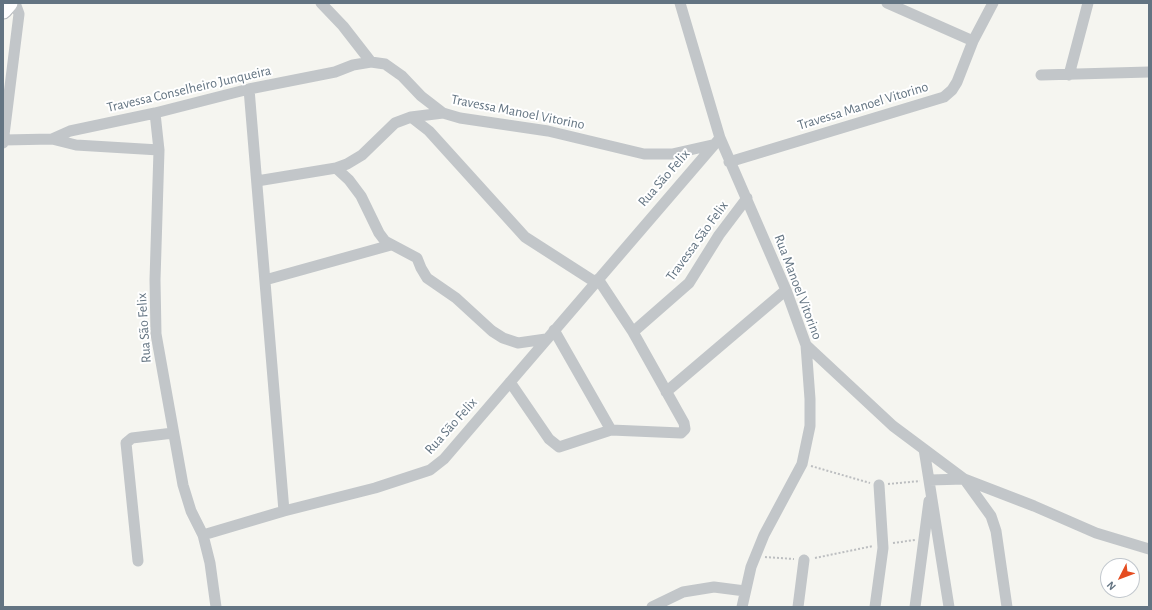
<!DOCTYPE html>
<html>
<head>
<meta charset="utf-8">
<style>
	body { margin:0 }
	#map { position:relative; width:1152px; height:610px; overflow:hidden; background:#f5f5f0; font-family:"Alegreya Sans",sans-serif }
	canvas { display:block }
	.frame { position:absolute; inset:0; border:4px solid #637482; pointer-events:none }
	.north { position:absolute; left:1100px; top:558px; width:40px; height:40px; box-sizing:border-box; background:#fff; border:1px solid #c1c7cd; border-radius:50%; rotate:228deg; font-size:11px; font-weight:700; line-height:16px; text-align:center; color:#637482 }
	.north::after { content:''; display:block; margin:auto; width:14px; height:18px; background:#e54d21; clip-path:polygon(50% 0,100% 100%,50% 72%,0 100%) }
</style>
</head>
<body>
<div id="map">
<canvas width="1152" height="610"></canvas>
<div class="frame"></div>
<div class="north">N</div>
</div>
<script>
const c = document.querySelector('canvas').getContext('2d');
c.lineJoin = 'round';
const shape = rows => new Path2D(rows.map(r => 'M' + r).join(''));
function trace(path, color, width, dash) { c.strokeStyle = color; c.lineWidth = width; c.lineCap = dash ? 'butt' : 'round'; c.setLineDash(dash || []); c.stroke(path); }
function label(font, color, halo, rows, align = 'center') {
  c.font = font + ' "Alegreya Sans",sans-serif'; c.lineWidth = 4; c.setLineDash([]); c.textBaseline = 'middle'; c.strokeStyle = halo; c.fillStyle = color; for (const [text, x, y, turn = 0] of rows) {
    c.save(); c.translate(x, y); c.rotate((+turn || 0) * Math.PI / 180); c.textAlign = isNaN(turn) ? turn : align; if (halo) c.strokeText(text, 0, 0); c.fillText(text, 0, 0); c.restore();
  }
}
const path = shape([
	[811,466,870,483],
	[888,484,920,481],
	[893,543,915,540],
	[765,557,794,559],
	[815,558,873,546]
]);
const minor = shape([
	[321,3,343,26,371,62],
	[680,3,720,138,786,290,806,345,810,399,810,426,802,464,764,535,751,567,742,607],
	[887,3,973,41],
	[1041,75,1149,72],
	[1069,75,1088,3],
	[249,89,284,511],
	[155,113,159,150,155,280,156,334,183,485,191,511,203,535,210,563,216,607],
	[411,117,429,131,525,237,595,282],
	[52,139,76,145,159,150],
	[4,140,52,139,70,131,155,113,249,89,335,72,353,65,371,62,385,64,402,76,421,96,443,113,460,118,548,131,644,154,672,154,712,145],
	[3,143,19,14,15,3],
	[729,162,944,97,952,90,957,82,973,41,993,3],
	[336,168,349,180,361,196,379,233,385,241,417,258,421,268,427,278,456,298,492,331,503,338,518,343,546,339],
	[257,181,336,168,347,164,362,155,395,123,411,117,443,113],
	[265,280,391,245],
	[554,330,611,430],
	[633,332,689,283,719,235,747,198],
	[806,345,893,426,964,479,1034,506,1096,533,1149,549],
	[510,382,549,439,559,447,611,430,681,433,685,429,684,423,633,332,598,279],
	[666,392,786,290],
	[924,449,949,607],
	[930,480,964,479],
	[965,480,991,516,996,531,1007,607],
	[203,535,284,511,375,488,430,470,444,459,720,138],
	[138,561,126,443,132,438,173,433],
	[652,607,683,592,714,587,745,591],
	[798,607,804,560],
	[875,607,883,548,879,485],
	[915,607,929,501]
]);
const primary = shape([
	[3,10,9,3]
]);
const streetNames = [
	["Travessa Conselheiro Junqueira",189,89,-13],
	["Travessa Manoel Vitorino",863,106,-17],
	["Travessa Manoel Vitorino",518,112,11],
	["Rua São Felix",664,178,-49],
	["Travessa São Felix",697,241,-54],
	["Rua Manoel Vitorino",798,287,69],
	["Rua São Felix",144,328,-94],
	["Rua São Felix",451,426,-48]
];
trace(primary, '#b5b9bd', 19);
trace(path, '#bcbec0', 2, [2, 2]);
trace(minor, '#c2c6c9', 11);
trace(primary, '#fff', 17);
label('14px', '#637482', '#fff', streetNames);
</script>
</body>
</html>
